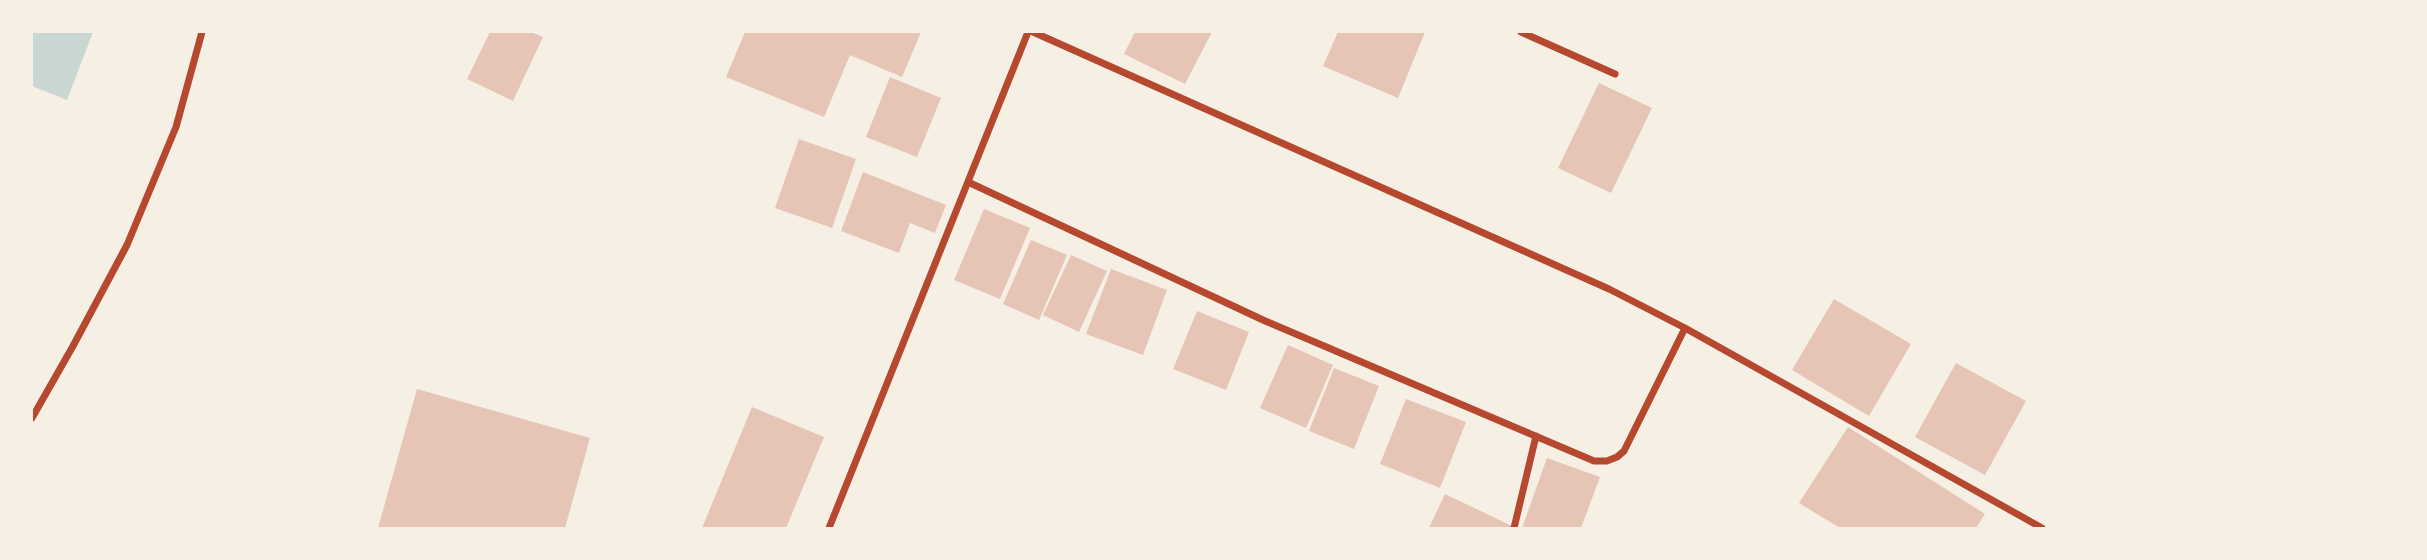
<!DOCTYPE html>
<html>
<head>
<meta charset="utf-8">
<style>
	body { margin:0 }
	#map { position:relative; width:2427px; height:560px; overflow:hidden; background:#f6efe4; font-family:Raleway,sans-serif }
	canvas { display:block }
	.frame { position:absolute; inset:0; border:33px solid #f6efe4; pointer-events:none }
</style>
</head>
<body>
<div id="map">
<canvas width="2427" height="560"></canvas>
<div class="frame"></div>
</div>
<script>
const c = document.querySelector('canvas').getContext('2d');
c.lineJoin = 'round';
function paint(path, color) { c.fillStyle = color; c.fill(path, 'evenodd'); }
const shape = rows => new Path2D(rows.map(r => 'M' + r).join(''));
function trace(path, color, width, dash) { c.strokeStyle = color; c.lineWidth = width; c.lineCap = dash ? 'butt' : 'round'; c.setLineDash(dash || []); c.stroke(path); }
const water = shape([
	[32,32,93,32,67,100,32,86]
]);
const building = shape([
	[490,32,531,32,543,37,513,101,467,79],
	[745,32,921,32,902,77,850,55,824,117,726,77],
	[1135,32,1212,32,1185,84,1124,54],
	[1338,32,1425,32,1398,98,1323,66],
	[890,77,941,98,917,157,866,137],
	[1599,83,1652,108,1611,193,1558,168],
	[799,139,856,159,832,228,775,208],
	[863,172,946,205,935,233,910,223,899,253,841,231],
	[984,209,1030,228,1000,299,954,280],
	[1031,240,1067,255,1039,320,1003,304],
	[1071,255,1107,271,1079,332,1043,315],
	[1111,269,1167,290,1143,355,1086,334],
	[1834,299,1911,344,1869,416,1792,370],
	[1197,311,1249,332,1226,390,1173,369],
	[1288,345,1333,365,1306,428,1260,408],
	[1956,363,2026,401,1985,475,1915,437],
	[1334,368,1379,386,1354,449,1309,431],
	[417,389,590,438,565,528,378,528],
	[1406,399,1466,422,1440,488,1380,464],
	[752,407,824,437,786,528,702,528],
	[1848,427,1985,514,1976,528,1840,528,1799,503],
	[1547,458,1600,477,1581,528,1522,528],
	[1445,494,1512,526,1511,528,1429,528]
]);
const minor = shape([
	[1033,32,1609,289,1685,328,2042,528],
	[1521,32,1615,74],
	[968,182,1263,320,1594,461,1607,461,1617,457,1624,451,1685,328],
	[32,418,73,346,127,245,176,127,202,32],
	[829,528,1028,32],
	[1514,528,1536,436]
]);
paint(water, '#c9d6d2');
paint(building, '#e6c5b7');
trace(minor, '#b5482f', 7);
</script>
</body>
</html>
